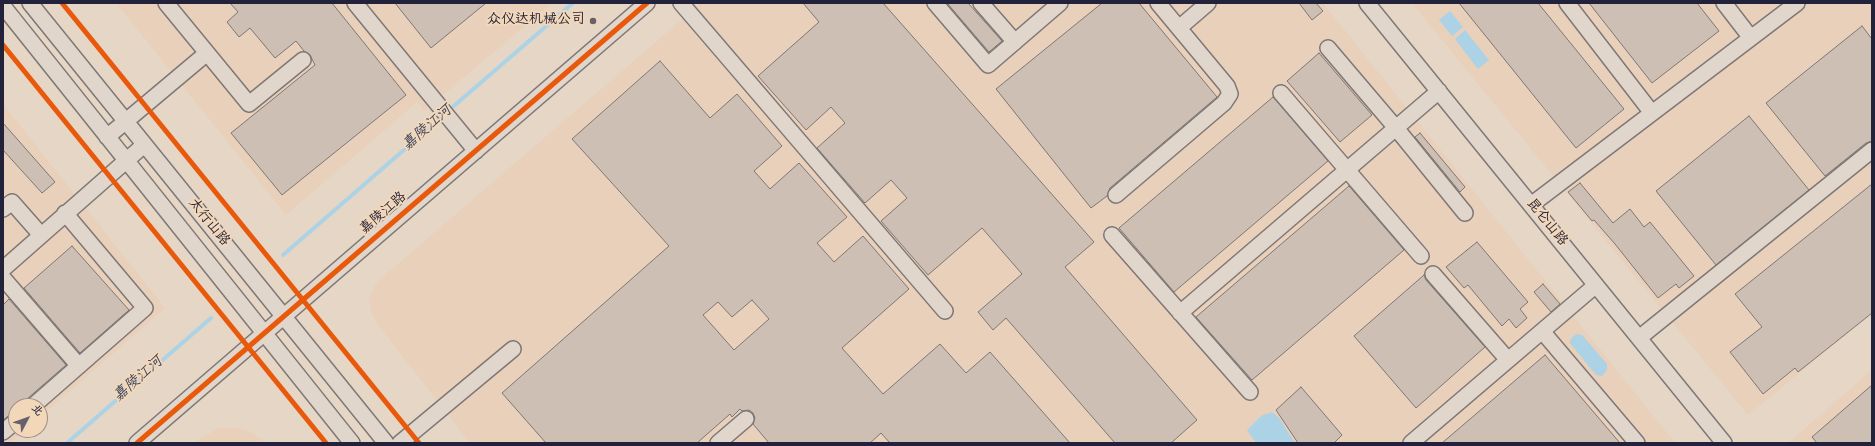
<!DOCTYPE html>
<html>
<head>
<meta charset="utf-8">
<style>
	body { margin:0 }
	#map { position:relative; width:1875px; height:446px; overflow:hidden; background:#e5d6c6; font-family:"Gochi Hand","LXGW WenKai TC",sans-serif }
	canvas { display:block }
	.frame { position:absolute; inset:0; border:4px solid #22223b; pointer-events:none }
	.north { position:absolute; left:8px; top:398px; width:40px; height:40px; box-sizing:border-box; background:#f2d7b9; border:1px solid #9f8f87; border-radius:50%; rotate:49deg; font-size:11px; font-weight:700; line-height:16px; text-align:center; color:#22223b }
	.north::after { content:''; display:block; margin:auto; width:14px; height:18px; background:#66616c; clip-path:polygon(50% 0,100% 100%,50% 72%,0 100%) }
</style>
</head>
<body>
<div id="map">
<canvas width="1875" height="446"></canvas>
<div class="frame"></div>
<div class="north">北</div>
</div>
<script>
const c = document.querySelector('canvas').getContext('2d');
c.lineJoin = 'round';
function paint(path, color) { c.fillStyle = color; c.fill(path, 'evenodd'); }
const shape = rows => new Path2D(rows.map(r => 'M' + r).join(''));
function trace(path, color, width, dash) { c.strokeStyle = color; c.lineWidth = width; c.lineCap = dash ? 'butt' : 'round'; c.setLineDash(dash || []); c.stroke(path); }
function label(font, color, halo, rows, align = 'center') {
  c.font = font + ' "Gochi Hand","LXGW WenKai TC",sans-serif'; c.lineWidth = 4; c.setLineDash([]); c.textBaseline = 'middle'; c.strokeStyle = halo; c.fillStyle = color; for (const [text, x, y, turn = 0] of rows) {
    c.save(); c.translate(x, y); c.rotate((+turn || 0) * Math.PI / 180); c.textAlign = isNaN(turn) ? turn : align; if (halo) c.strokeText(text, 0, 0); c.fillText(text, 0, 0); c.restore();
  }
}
const built = shape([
	[116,3,552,3,424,111,417,102,286,215],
	[701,3,1323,3,1675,443,470,443,378,325,371,312,369,298,377,282],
	[1412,3,1872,3,1872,314,1748,415],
	[3,104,165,308,40,417,40,406,16,406,16,430,25,430,10,443,3,443],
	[1872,370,1872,443,1788,443],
	[219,428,245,429,261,439,264,443,193,443]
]);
const water = shape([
	[1450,11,1463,27,1452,36,1439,20],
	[1465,30,1489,60,1478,69,1455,39],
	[1576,334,1582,335,1607,364,1607,370,1602,376,1596,375,1570,343,1570,340],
	[1272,412,1279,418,1295,443,1256,443,1247,430,1261,416]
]);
const stream = shape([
	[448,111,573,3],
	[283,255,443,116],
	[67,443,211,318]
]);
const building = shape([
	[230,3,332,3,406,95,282,195,231,133,315,65,310,55,304,51,296,41,275,58,250,28,239,37,227,22,238,12,230,3],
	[395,3,486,3,431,48,395,3],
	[803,3,883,3,1094,242,1065,267,1197,420,1171,443,1115,443,1006,318,993,330,978,312,1022,274,982,228,928,275,881,221,907,198,891,180,865,203,817,148,845,123,831,107,806,130,758,76,819,22,803,3],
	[947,3,968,3,1002,41,989,52,947,3],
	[1102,3,1139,3,1217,97,1110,188,1107,196,1091,208,996,89,1102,3],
	[1299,3,1316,3,1323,11,1312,20,1299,3],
	[1459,3,1538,3,1624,109,1576,148,1459,3],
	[1589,3,1697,3,1719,31,1652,83,1589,3],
	[1862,26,1872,39,1872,141,1866,143,1825,176,1766,103,1862,26],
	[1319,53,1372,115,1340,142,1287,81,1319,53],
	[660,61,710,118,737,94,782,146,754,171,770,189,799,163,847,217,817,243,834,262,863,236,909,289,842,348,883,394,940,344,966,373,990,352,1070,443,890,443,881,433,870,443,769,443,753,424,755,418,753,413,749,410,742,411,740,409,732,417,730,414,697,443,546,443,502,393,669,246,572,139,660,61],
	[752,300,769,319,734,350,703,315,718,302,732,317,752,300],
	[1273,97,1328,161,1174,292,1119,228,1273,97],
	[1749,116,1809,190,1716,265,1656,191,1749,116],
	[3,123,55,182,42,193,3,150,3,123],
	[1420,133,1465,187,1460,192,1415,137,1420,133],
	[1580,183,1613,223,1630,209,1644,227,1650,222,1694,276,1679,288,1676,284,1658,298,1615,244,1594,220,1592,221,1568,192,1580,183],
	[1872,184,1872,313,1798,372,1795,368,1763,394,1730,352,1762,327,1735,294,1872,184],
	[1349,186,1404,250,1252,380,1196,317,1349,186],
	[1477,242,1528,302,1520,309,1527,318,1516,328,1509,319,1502,326,1468,285,1464,288,1446,267,1477,242],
	[72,246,129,310,80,353,24,288,72,246],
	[1424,275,1426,280,1485,347,1416,408,1354,336,1424,275],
	[1543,284,1560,304,1551,312,1534,292,1543,284],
	[9,299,66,365,27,399,24,406,16,406,16,412,11,414,3,420,3,305,9,299],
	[1545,355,1620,443,1442,443,1545,355],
	[1872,385,1872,443,1817,443,1812,437,1872,385],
	[1301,387,1342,435,1334,443,1298,443,1276,410,1301,387]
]);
const minor = shape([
	[30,3,386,443],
	[166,3,249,104,303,60],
	[355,3,476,151],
	[681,3,945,311],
	[935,3,988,65,1060,3],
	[981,3,1015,42],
	[1367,3,1724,443],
	[1567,3,1652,113],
	[1724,3,1751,38],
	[3,6,352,443],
	[1179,28,1208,3],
	[1328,48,1396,128,1465,213],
	[1281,93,1421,256],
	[107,137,207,53],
	[1116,195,1224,103,1230,94,1227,86,1158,3],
	[1531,205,1797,3],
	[3,209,12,202,41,235],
	[1112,235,1250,392],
	[3,269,144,145],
	[1433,274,1508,360],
	[3,278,79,366],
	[1180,313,1439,91],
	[1542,331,1637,443],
	[1639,338,1872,150],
	[33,406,145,308,65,213],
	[3,432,16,421],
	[137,443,647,3],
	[400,443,513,349],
	[718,443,746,419],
	[1411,443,1596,285]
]);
const cycleway = shape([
	[62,3,419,443],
	[3,45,326,443],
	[137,443,647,3]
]);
const markers = [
	[593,21,4,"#66616c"]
];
const poiNames = [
	["众仪达机械公司",585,21]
];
const streetNames = [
	["嘉陵江路",384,214,-41],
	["太行山路",208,223,51],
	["昆仑山路",1546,223,51]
];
const waterNames = [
	["嘉陵江河",428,129,-41],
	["嘉陵江河",139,380,-41]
];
paint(built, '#e9d0ba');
paint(water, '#acd2e6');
trace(stream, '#acd2e6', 4);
paint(building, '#cebfb5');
trace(building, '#7e7775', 1);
trace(minor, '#7e7775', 18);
trace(minor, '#e0d6cb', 15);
trace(cycleway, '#e8590c', 5);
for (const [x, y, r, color] of markers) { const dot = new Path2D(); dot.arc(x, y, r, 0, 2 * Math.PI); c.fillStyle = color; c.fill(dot); trace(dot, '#f2d7b9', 1.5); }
label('14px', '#22223b', '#f2d7b9', poiNames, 'right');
label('14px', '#22223b', '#f2d7b9', streetNames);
label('italic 15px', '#394560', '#f2d7b9', waterNames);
</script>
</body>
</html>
